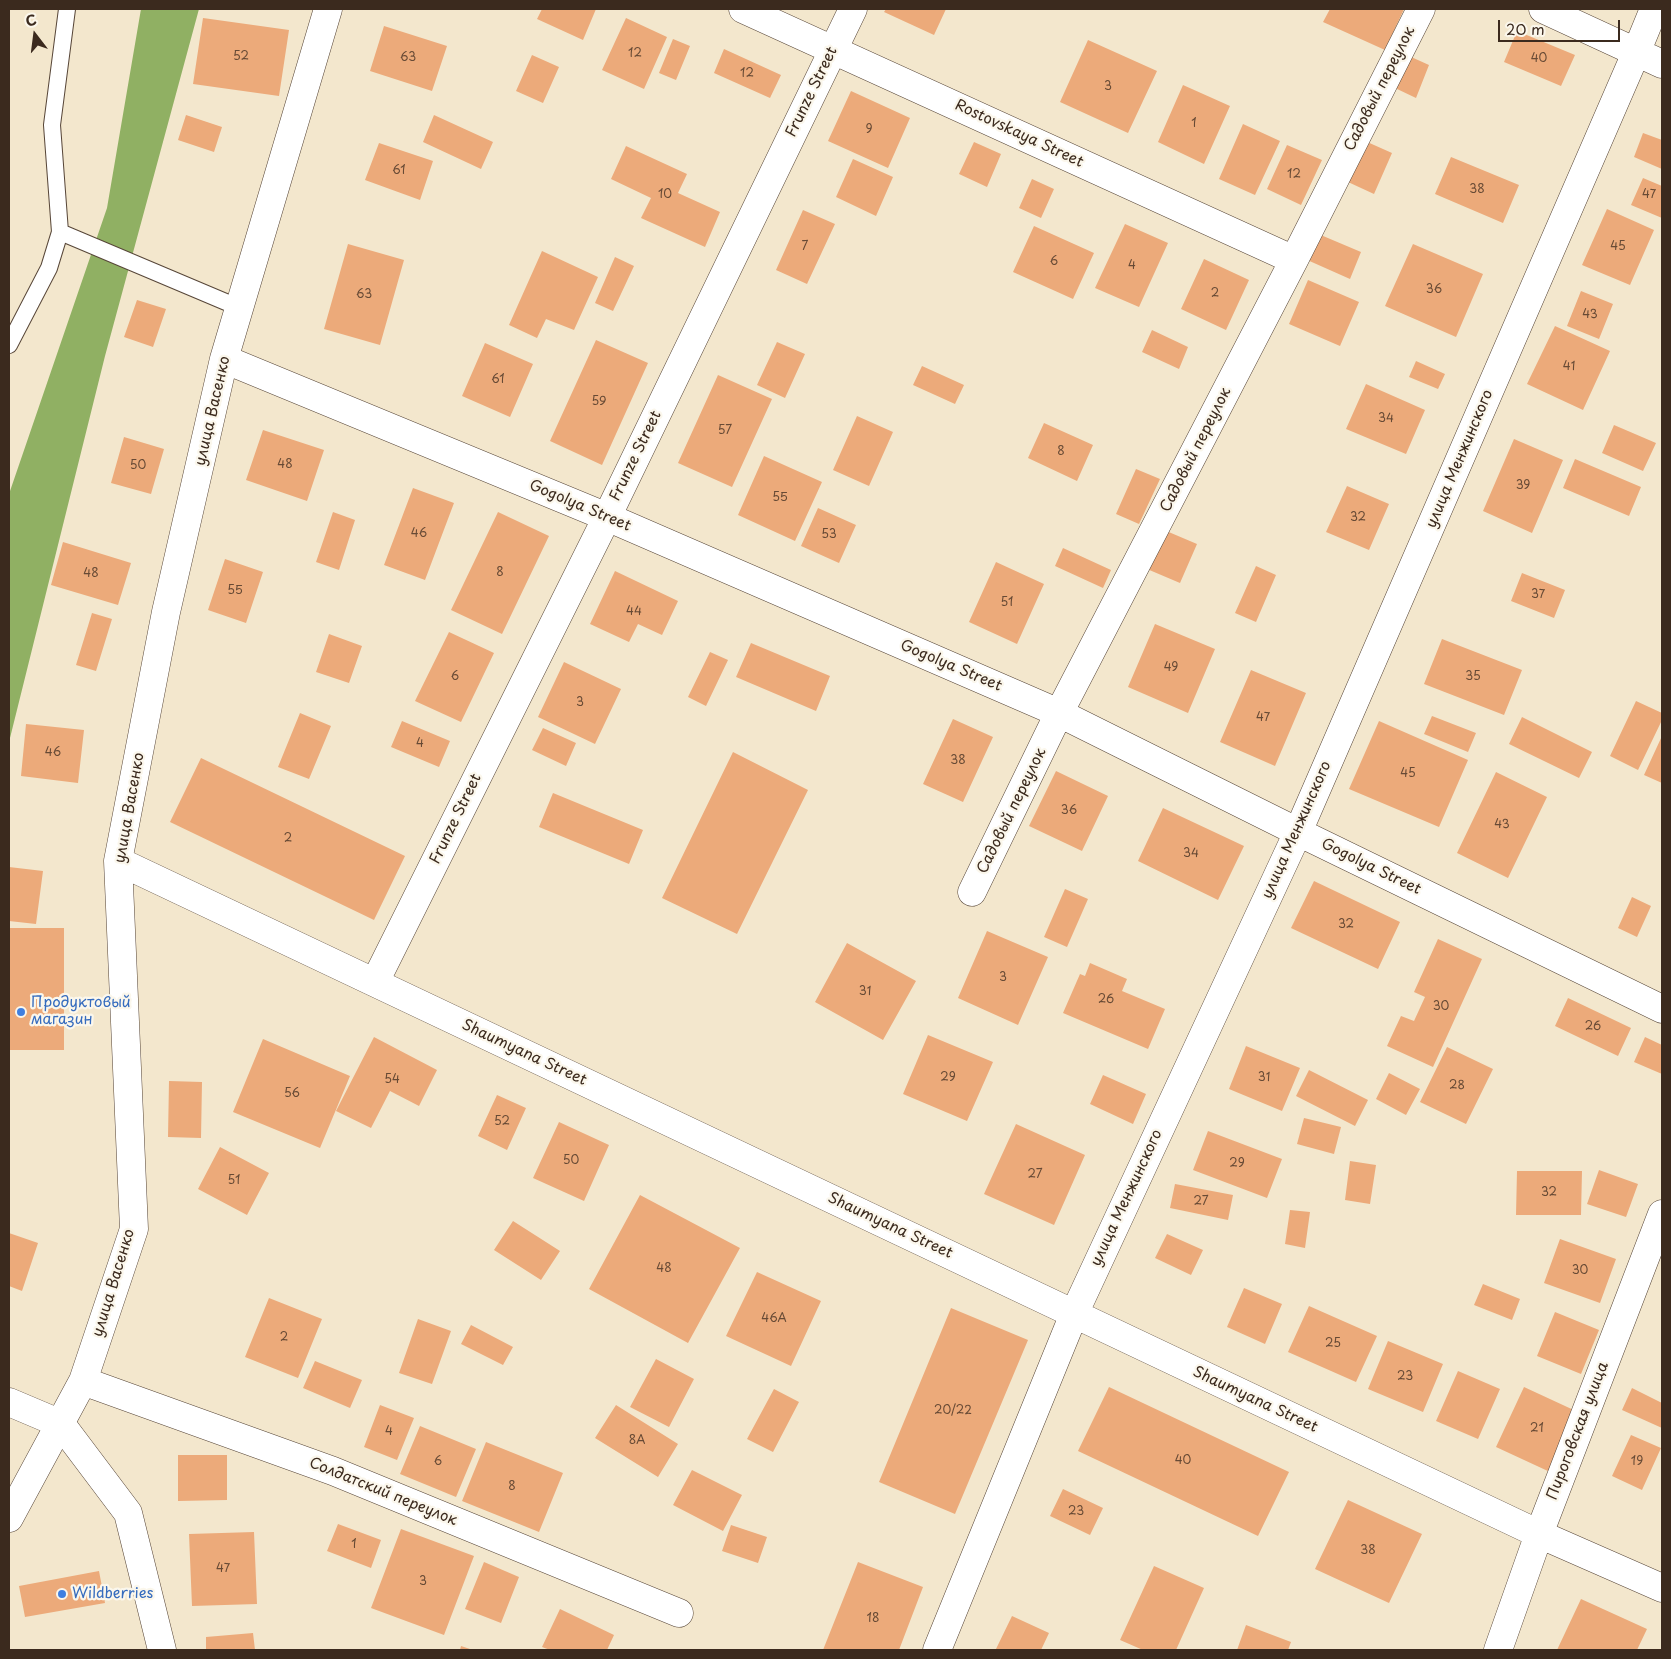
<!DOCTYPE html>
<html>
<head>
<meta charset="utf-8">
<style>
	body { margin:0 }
	#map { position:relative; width:1671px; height:1659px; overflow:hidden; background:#f3e7cd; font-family:"Playpen Sans",sans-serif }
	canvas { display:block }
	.frame { position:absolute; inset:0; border:10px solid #3b2a1e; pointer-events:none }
	.north { position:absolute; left:10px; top:10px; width:50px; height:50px; -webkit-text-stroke:4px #fbf7ec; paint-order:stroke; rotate:345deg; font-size:14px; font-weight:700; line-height:20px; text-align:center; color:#3b2a1e }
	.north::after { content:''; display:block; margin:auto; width:18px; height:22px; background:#3b2a1e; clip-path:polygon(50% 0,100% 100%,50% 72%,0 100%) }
	.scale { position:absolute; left:1498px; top:20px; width:122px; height:22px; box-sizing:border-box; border:2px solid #3b2a1e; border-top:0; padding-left:6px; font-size:15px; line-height:18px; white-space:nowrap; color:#3b2a1e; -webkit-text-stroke:4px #fbf7ec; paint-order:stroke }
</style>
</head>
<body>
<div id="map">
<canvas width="1671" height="1659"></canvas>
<div class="frame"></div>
<div class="north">С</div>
<div class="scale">20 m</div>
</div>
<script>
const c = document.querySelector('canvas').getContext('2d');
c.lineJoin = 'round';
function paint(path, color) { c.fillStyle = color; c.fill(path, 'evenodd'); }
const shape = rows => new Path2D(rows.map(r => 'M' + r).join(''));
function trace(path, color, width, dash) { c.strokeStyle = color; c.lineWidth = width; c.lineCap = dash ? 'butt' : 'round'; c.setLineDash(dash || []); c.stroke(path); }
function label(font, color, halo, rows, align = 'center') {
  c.font = font + ' "Playpen Sans",sans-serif'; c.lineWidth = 4.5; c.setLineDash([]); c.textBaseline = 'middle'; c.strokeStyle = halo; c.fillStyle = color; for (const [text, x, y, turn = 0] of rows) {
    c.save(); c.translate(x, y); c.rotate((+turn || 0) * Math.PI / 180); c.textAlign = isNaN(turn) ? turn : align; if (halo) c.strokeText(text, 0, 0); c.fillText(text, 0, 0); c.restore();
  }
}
const forest = shape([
	[141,9,199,9,105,356,9,742,9,494,107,208]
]);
const building = shape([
	[542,9,596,9,583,40,537,19],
	[886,9,946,9,934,35,884,12],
	[1330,9,1404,9,1385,50,1323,22],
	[203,18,289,30,279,96,193,84],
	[626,18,667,37,644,89,602,70],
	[384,26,447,46,432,91,370,71],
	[1517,31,1575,55,1561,86,1504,62],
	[673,39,690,46,676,80,659,73],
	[1088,40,1157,71,1128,133,1060,102],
	[724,49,781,75,770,98,714,73],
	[532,55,559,67,543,103,516,91],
	[1409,56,1429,65,1416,98,1395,88],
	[1183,85,1230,106,1204,164,1158,142],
	[851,91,910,118,888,168,828,141],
	[186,115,222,127,214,152,178,140],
	[434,115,493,142,481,169,423,142],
	[1243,124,1280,141,1255,195,1219,179],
	[1643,133,1662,140,1662,169,1634,157],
	[1365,141,1392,153,1374,194,1348,182],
	[974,142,1001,154,987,187,959,174],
	[379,143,433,161,420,200,365,180],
	[1287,145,1322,160,1301,205,1267,189],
	[626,146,687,174,678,193,720,212,705,247,641,218,651,198,611,179],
	[1451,157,1519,185,1503,223,1435,194],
	[853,159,893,177,876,216,836,197],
	[1643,178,1662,186,1662,218,1631,205],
	[1032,179,1054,189,1041,218,1019,208],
	[1607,209,1654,230,1630,285,1582,265],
	[803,210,835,224,807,284,776,270],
	[1125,224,1168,243,1139,307,1095,288],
	[1034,226,1094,253,1073,299,1013,272],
	[1316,233,1361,252,1350,279,1305,259],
	[348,244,404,260,380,345,324,329],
	[1413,244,1483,274,1456,337,1385,306],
	[542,251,598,277,574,330,546,319,537,338,509,325],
	[615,257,634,266,613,311,595,303],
	[1204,259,1249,280,1226,330,1181,309],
	[1308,280,1359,302,1340,346,1289,324],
	[1581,291,1613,304,1599,339,1567,326],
	[137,300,166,309,153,347,124,337],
	[1555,326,1610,351,1583,410,1527,384],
	[1152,330,1188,347,1179,369,1142,352],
	[596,340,648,363,602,465,550,441],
	[777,342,805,354,785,398,757,385],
	[485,343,533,364,510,417,462,396],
	[1416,361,1445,374,1438,389,1409,377],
	[922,366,964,385,955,404,913,385],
	[718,375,772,399,732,487,678,463],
	[1366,384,1425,410,1406,454,1346,429],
	[857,416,893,432,869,486,833,470],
	[1044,423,1093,445,1077,481,1028,458],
	[1614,425,1656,443,1643,471,1602,453],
	[263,430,324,450,307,501,246,480],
	[124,437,164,449,151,494,111,483],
	[1514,439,1563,460,1532,533,1483,511],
	[764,456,822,482,795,541,738,515],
	[1575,459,1641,487,1629,516,1563,488],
	[1136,469,1160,479,1139,524,1116,514],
	[1347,486,1389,504,1369,550,1326,532],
	[413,488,454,503,425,580,384,565],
	[818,508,856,525,839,563,801,546],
	[333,512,355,520,339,570,316,562],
	[498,512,549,536,502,634,451,610],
	[1164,530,1197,544,1180,583,1147,569],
	[63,542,131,563,118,605,51,585],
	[1063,548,1111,570,1103,588,1055,566],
	[225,559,263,572,246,623,208,610],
	[996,562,1044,584,1017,644,969,622],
	[1256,566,1276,575,1256,622,1235,613],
	[615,571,678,601,662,635,638,624,629,642,590,624],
	[1522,573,1565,590,1554,618,1511,601],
	[92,613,112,619,96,671,76,665],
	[1155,624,1215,649,1188,713,1128,687],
	[449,632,494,653,461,722,415,701],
	[329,634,362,646,349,683,316,672],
	[1442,639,1522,670,1504,715,1424,684],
	[751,643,830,676,816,711,736,677],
	[710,652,728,660,706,706,688,697],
	[564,662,621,689,595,744,538,717],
	[1251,670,1306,693,1275,766,1220,742],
	[1636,701,1662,713,1662,720,1638,770,1610,756],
	[300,713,331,726,309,779,278,767],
	[1432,716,1476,733,1468,752,1424,734],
	[1522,717,1592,752,1579,778,1509,744],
	[953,719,993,737,963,802,923,784],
	[402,721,450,741,439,767,391,747],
	[1379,721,1468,760,1439,827,1349,789],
	[26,724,84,730,78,783,21,776],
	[543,728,576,743,566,766,532,750],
	[1662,736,1662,783,1644,775],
	[733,752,808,790,737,934,662,898],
	[201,758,405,856,374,920,170,822],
	[1056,771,1108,796,1082,851,1029,826],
	[1496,772,1547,797,1508,878,1457,853],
	[553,793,643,830,629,864,539,827],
	[1163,808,1244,846,1218,900,1138,861],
	[9,867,43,871,36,924,9,921],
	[1314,881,1400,922,1378,969,1291,928],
	[1065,889,1088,899,1067,947,1044,937],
	[1632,897,1651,906,1637,937,1618,928],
	[9,928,64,928,64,1050,9,1050],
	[987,931,1048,957,1018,1025,958,998],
	[1438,939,1482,959,1433,1067,1387,1046,1401,1016,1414,1021,1425,997,1414,992],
	[847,943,916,981,883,1040,815,1002],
	[1090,963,1127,979,1122,991,1165,1009,1148,1049,1063,1013,1080,974,1085,976],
	[1568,998,1631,1028,1618,1056,1555,1026],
	[928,1035,993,1062,967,1121,903,1094],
	[374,1037,437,1070,419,1106,390,1091,371,1128,336,1111],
	[1645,1037,1662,1045,1662,1074,1634,1062],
	[263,1039,350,1076,320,1148,233,1112],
	[1246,1046,1300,1068,1282,1111,1229,1089],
	[1447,1047,1493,1069,1466,1124,1420,1102],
	[1309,1070,1368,1100,1355,1126,1296,1096],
	[1389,1073,1420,1089,1406,1115,1376,1099],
	[1103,1075,1146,1094,1133,1124,1090,1104],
	[169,1081,202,1082,201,1138,168,1137],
	[497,1095,526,1108,507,1150,478,1136],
	[1304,1118,1341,1127,1334,1154,1297,1144],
	[559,1122,609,1145,584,1201,533,1178],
	[1016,1124,1085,1155,1054,1225,984,1194],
	[1208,1131,1282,1159,1267,1198,1193,1170],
	[220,1147,269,1173,247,1215,198,1189],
	[1350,1161,1376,1165,1370,1204,1345,1200],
	[1599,1170,1638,1184,1626,1217,1587,1204],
	[1517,1171,1582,1171,1581,1215,1516,1215],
	[1175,1184,1233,1195,1228,1220,1170,1208],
	[640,1195,740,1248,688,1343,589,1289],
	[1290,1210,1310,1212,1305,1248,1285,1244],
	[513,1221,560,1251,541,1280,494,1250],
	[9,1233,38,1243,22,1291,9,1286],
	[1167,1234,1203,1250,1191,1275,1155,1258],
	[1560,1239,1616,1259,1600,1303,1544,1283],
	[757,1272,821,1301,791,1366,726,1336],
	[1483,1284,1520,1299,1512,1320,1474,1305],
	[1244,1288,1282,1304,1265,1344,1227,1327],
	[269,1298,322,1319,298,1378,245,1357],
	[1309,1306,1377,1336,1356,1382,1288,1352],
	[951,1308,1028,1340,955,1514,879,1482],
	[1555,1312,1599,1330,1581,1374,1537,1356],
	[418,1319,451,1331,432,1384,399,1373],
	[471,1325,513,1347,503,1365,461,1344],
	[1388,1341,1443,1364,1423,1412,1368,1389],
	[656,1359,694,1379,669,1427,630,1407],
	[315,1361,362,1380,350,1408,303,1388],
	[1458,1371,1500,1389,1478,1439,1436,1421],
	[1109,1387,1289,1472,1258,1536,1078,1451],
	[1524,1387,1578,1412,1550,1472,1496,1447],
	[1632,1388,1662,1403,1662,1428,1622,1410],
	[774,1389,799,1402,773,1452,747,1439],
	[380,1405,414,1418,397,1460,364,1447],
	[616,1405,678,1444,658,1477,595,1438],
	[420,1426,476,1449,456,1497,400,1474],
	[1631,1435,1661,1448,1642,1490,1612,1476],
	[486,1442,563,1473,539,1532,462,1501],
	[178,1455,227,1455,227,1500,178,1501],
	[692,1470,742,1495,723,1531,673,1505],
	[1063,1489,1103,1508,1090,1535,1050,1516],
	[1348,1500,1422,1534,1389,1603,1315,1569],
	[338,1524,381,1540,371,1568,327,1551],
	[731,1525,767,1537,758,1563,722,1551],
	[401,1529,474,1556,444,1635,371,1608],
	[254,1532,257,1604,192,1606,189,1534],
	[484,1562,519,1577,501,1623,465,1609],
	[858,1562,923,1587,899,1650,823,1650],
	[1154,1566,1204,1588,1176,1650,1143,1650,1120,1640],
	[99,1571,105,1603,25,1617,19,1586],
	[1581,1599,1647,1629,1637,1650,1557,1650],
	[560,1609,614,1635,607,1650,550,1650,542,1647],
	[1012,1616,1049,1633,1041,1650,996,1649],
	[1246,1625,1291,1642,1288,1650,1237,1650],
	[253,1633,255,1650,206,1650,206,1637],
	[461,1646,473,1650,460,1650]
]);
const service = shape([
	[60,232,240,308],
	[9,345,49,268,60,232,52,125,67,9]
]);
const minor = shape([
	[743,9,1294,260],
	[1543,9,1662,64],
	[224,359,607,517,1059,713,1298,832,1662,1009],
	[118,861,1539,1534,1662,1588],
	[972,892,1059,713,1294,260,1421,9],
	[375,982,607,517,853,9],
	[83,1381,333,1471,679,1613],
	[9,1518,83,1381,134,1229,118,861,166,612,224,359,328,9],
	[937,1650,1074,1314,1298,832,1636,53,1654,9],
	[1498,1650,1539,1534,1662,1214]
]);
const primary = shape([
	[9,1402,61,1424,128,1513,162,1650]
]);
const markers = [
	[21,1012,5,"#3f7fe0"],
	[62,1594,5,"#3f7fe0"]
];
const numberNames = [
	["12",635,54],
	["52",241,57],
	["63",408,58],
	["40",1539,59],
	["12",747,74],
	["3",1108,87],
	["1",1194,124],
	["9",869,130],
	["61",399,171],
	["12",1294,175],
	["38",1477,190],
	["10",665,195],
	["47",1649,195],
	["7",805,247],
	["45",1618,247],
	["6",1054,262],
	["4",1132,266],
	["36",1434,290],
	["2",1215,294],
	["63",364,295],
	["43",1590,315],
	["41",1569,367],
	["61",498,380],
	["59",599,402],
	["34",1386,419],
	["57",725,431],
	["8",1061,452],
	["48",285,465],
	["50",138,466],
	["39",1523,486],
	["55",780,498],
	["32",1358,518],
	["46",419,534],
	["53",829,535],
	["8",500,573],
	["48",91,574],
	["55",235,591],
	["37",1538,595],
	["51",1007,603],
	["44",634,612],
	["49",1171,668],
	["6",455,677],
	["35",1473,677],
	["3",580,703],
	["47",1263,718],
	["4",420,744],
	["46",53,753],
	["38",958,761],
	["45",1408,774],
	["36",1069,811],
	["43",1502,825],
	["2",288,839],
	["34",1191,854],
	["32",1346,925],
	["3",1003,978],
	["31",865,992],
	["26",1106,1000],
	["30",1441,1007],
	["26",1593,1027],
	["29",948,1078],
	["31",1264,1078],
	["54",392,1080],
	["28",1457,1086],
	["56",292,1094],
	["52",502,1122],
	["50",571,1161],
	["29",1237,1164],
	["27",1035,1175],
	["51",234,1181],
	["32",1549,1193],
	["27",1201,1202],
	["48",664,1269],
	["30",1580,1271],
	["46А",774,1319],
	["2",284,1338],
	["25",1333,1344],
	["23",1405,1377],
	["20/22",953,1411],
	["21",1537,1429],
	["4",389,1432],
	["8А",637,1441],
	["40",1183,1461],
	["6",438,1462],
	["19",1637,1462],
	["8",512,1487],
	["23",1076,1512],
	["1",354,1545],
	["38",1368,1551],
	["47",223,1569],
	["3",423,1582],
	["18",873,1619]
];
const streetNames = [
	["Садовый переулок",1380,89,-63],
	["Frunze Street",812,92,-64],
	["Rostovskaya Street",1019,134,25],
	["улица Васенко",213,411,-77],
	["Садовый переулок",1196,450,-63],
	["Frunze Street",636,456,-64],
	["улица Менжинского",1460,459,-67],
	["Gogolya Street",580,506,23],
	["Gogolya Street",951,666,23],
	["улица Васенко",130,808,-80],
	["Садовый переулок",1012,811,-64],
	["Frunze Street",456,819,-64],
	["улица Менжинского",1297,830,-66],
	["Gogolya Street",1371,867,26],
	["Shaumyana Street",524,1053,25],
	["улица Менжинского",1127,1198,-65],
	["Shaumyana Street",890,1226,25],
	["улица Васенко",114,1283,-73],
	["Shaumyana Street",1255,1400,25],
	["Пироговская улица",1578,1431,-69],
	["Солдатский переулок",383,1492,22]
];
const shopNames = [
	["Продуктовый",31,1003],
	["магазин",31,1020],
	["Wildberries",72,1594]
];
paint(forest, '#90b063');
paint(building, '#ecaa7a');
trace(service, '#574638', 18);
trace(minor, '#574638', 29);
trace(primary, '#574638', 29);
trace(service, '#fff', 16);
trace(minor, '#fff', 28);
trace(primary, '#fff', 28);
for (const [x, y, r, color] of markers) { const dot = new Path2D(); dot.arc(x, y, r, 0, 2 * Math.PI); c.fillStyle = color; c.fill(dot); trace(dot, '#fbf7ec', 2); }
label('12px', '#674a35', null, numberNames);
label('15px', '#3b2a1e', '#fbf7ec', streetNames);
label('15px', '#366cbe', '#fbf7ec', shopNames, 'left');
</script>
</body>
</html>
